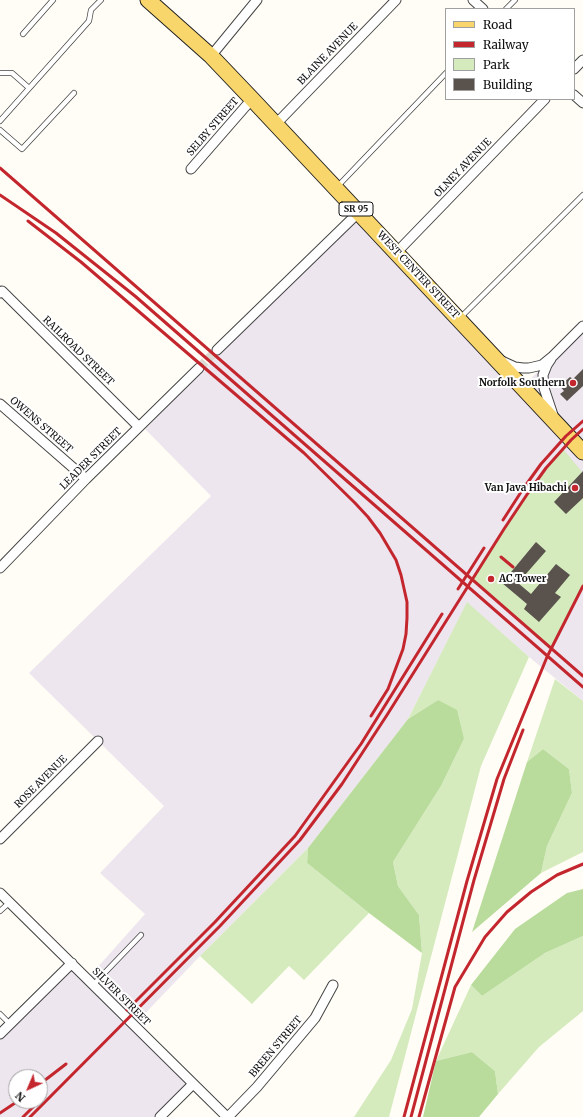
<!DOCTYPE html>
<html>
<head>
<meta charset="utf-8">
<style>
	body { margin:0 }
	#map { position:relative; width:583px; height:1117px; overflow:hidden; background:#fffdf5; font-family:Merriweather,serif }
	canvas { display:block }
	.legend { position:absolute; left:445px; top:8px; width:130px; height:92px; box-sizing:border-box; background:#fff; border:1px solid #a0a0a0; margin:0; padding:5px 7px; list-style:none; font-size:12px; color:#111 }
	.legend li { display:flex; align-items:center; gap:8px; height:20px }
	.legend b { width:20px; border:1px solid #a0a0a0 }
	.north { position:absolute; left:8px; top:1069px; width:40px; height:40px; box-sizing:border-box; background:#fff; border:1px solid #a0a0a0; border-radius:50%; rotate:224deg; font-size:11px; font-weight:700; line-height:16px; text-align:center; color:#111 }
	.north::after { content:''; display:block; margin:auto; width:14px; height:18px; background:#c4262e; clip-path:polygon(50% 0,100% 100%,50% 72%,0 100%) }
</style>
</head>
<body>
<div id="map">
<canvas width="583" height="1117"></canvas>
<ul class="legend">
<li><b style="height:5px;background:#f9d66b"></b>Road</li>
<li><b style="height:5px;background:#c4262e"></b>Railway</li>
<li><b style="height:11px;background:#d5ebbd"></b>Park</li>
<li><b style="height:11px;background:#5a524d"></b>Building</li>
</ul>
<div class="north">N</div>
</div>
<script>
const c = document.querySelector('canvas').getContext('2d');
c.lineJoin = 'round';
function paint(path, color) { c.fillStyle = color; c.fill(path, 'evenodd'); }
const shape = rows => new Path2D(rows.map(r => 'M' + r).join(''));
function trace(path, color, width, dash) { c.strokeStyle = color; c.lineWidth = width; c.lineCap = dash ? 'butt' : 'round'; c.setLineDash(dash || []); c.stroke(path); }
function label(font, color, halo, rows, align = 'center') {
  c.font = font + ' Merriweather,serif'; c.lineWidth = 4; c.setLineDash([]); c.textBaseline = 'middle'; c.strokeStyle = halo; c.fillStyle = color; for (const [text, x, y, turn = 0] of rows) {
    c.save(); c.translate(x, y); c.rotate((+turn || 0) * Math.PI / 180); c.textAlign = isNaN(turn) ? turn : align; if (halo) c.strokeText(text, 0, 0); c.fillText(text, 0, 0); c.restore();
  }
}
const industrial = shape([
	[359,212,522,387,583,328,583,701,529,657,467,603,408,719,308,848,200,956,134,1025,188,1082,157,1117,0,1117,0,1027,66,961,87,979,145,914,100,873,164,806,29,673,211,496,145,429],
	[16,1077,40,1077,40,1101,16,1101]
]);
const green = shape([
	[563,449,583,473,583,586,551,649,472,579,528,493,546,468],
	[467,602,529,657,481,766,389,1117,354,1117,391,1060,412,1009,422,953,419,915,398,886,393,862,441,786,464,739,438,700,408,719],
	[555,679,583,701,583,852,541,873,547,846,572,793,569,769,543,749,527,762],
	[308,848,307,863,369,913,304,980,289,966,252,1004,200,956],
	[583,936,583,1011,539,1047,498,1094,495,1071,472,1052,436,1061,471,985,482,996,545,953]
]);
const forest = shape([
	[438,700,457,710,464,739,441,786,393,862,398,886,419,915,422,953,369,913,307,863,308,848,408,719],
	[543,749,569,769,572,793,547,846,541,873,472,932,527,762],
	[583,889,583,936,545,953,482,996,471,985,515,929,567,893],
	[472,1052,495,1071,498,1094,479,1117,423,1117,436,1061]
]);
const building = shape([
	[583,369,583,386,567,401,560,394,564,391,560,386,570,377,573,379],
	[583,471,583,498,566,514,554,502],
	[536,542,546,551,518,583,531,594,556,564,570,575,555,593,561,597,539,622,524,609,527,604,502,583]
]);
const minorTunnel = shape([
	[199,368,217,350]
]);
const service = shape([
	[506,9,515,0],
	[23,34,53,0],
	[0,73,12,73,29,88],
	[0,121,89,21,91,10,101,0],
	[0,130,22,149,74,93],
	[337,187,446,73],
	[460,318,583,195],
	[0,911,10,902],
	[93,985,141,935],
	[0,1014,10,1024]
]);
const minor = shape([
	[473,0,483,9],
	[211,56,257,0],
	[574,69,583,60],
	[574,95,583,103],
	[276,124,396,0],
	[191,169,252,99],
	[397,252,545,99],
	[0,293,2,291,139,427],
	[217,350,359,212],
	[551,359,547,365,543,375,544,388,553,415],
	[502,361,515,367,523,368,529,368,542,365,553,356,583,326],
	[0,404,86,479],
	[0,568,86,479,199,368],
	[0,839,98,741],
	[0,893,227,1117],
	[0,1034,72,963],
	[160,1117,193,1084],
	[228,1117,257,1087,315,1018,333,985]
]);
const primary = shape([
	[148,0,211,56,252,99,583,452]
]);
const rail = shape([
	[0,168,583,676],
	[0,195,56,233,135,296,583,687],
	[28,221,81,262,304,453,355,503,368,517,380,533,396,560,401,575,407,602,407,618,406,634,403,649,388,689,371,716],
	[503,520,523,489,541,464,566,436,583,421],
	[501,557,513,567],
	[458,589,484,548],
	[127,1010,215,922,295,836,361,744,442,614],
	[40,1084,66,1064],
	[0,1113,18,1101],
	[23,1117,33,1107],
	[30,1117,220,926,300,840,342,784,387,715,504,529,528,493,546,468,571,440,583,429],
	[404,1117,467,881,497,779,547,657,583,586],
	[411,1117,474,880,504,779,523,730],
	[419,1117,455,987,485,937,507,912,531,892,557,875,583,864]
]);
const markers = [
	[573,383,4,"#c4262e"],
	[575,488,4,"#c4262e"],
	[491,579,4,"#c4262e"]
];
const shields = [
	[356,209,34]
];
const shieldNames = [
	["SR 95",356,209]
];
const streetNames = [
	["BLAINE AVENUE",328,54,-46],
	["SELBY STREET",213,127,-49],
	["OLNEY AVENUE",463,168,-46],
	["WEST CENTER STREET",418,275,47],
	["RAILROAD STREET",78,351,44],
	["OWENS STREET",41,425,41],
	["LEADER STREET",91,459,-45],
	["ROSE AVENUE",41,782,-45],
	["SILVER STREET",121,997,45],
	["BREEN STREET",276,1047,-50]
];
const poiNames = [
	["Norfolk Southern",565,383],
	["Van Java Hibachi",567,488],
	["AC Tower",499,579,"left"]
];
paint(industrial, '#eee6ef');
paint(green, '#d5ebbd');
paint(forest, '#b9dc9c');
paint(building, '#5a524d');
trace(minorTunnel, '#dbdad3', 9, [9, 4.5]);
trace(service, '#444', 6);
trace(minor, '#444', 11);
trace(primary, '#222', 17);
trace(service, '#fff', 4.5);
trace(minor, '#fff', 9);
trace(primary, '#f9d66b', 15);
trace(rail, '#c4262e', 3);
for (const [x, y, r, color] of markers) { const dot = new Path2D(); dot.arc(x, y, r, 0, 2 * Math.PI); c.fillStyle = color; c.fill(dot); trace(dot, '#fff', 1.5); }
for (const [x, y, w] of shields) { const box = new Path2D(); box.roundRect(x - w / 2, y - 7, w, 14, 3); c.fillStyle = '#fff'; c.fill(box); trace(box, '#111', 1); }
label('bold 9px', '#111', null, shieldNames);
label('10px', '#111', '#fff', streetNames);
label('bold 10px', '#111', '#fff', poiNames, 'right');
</script>
</body>
</html>
